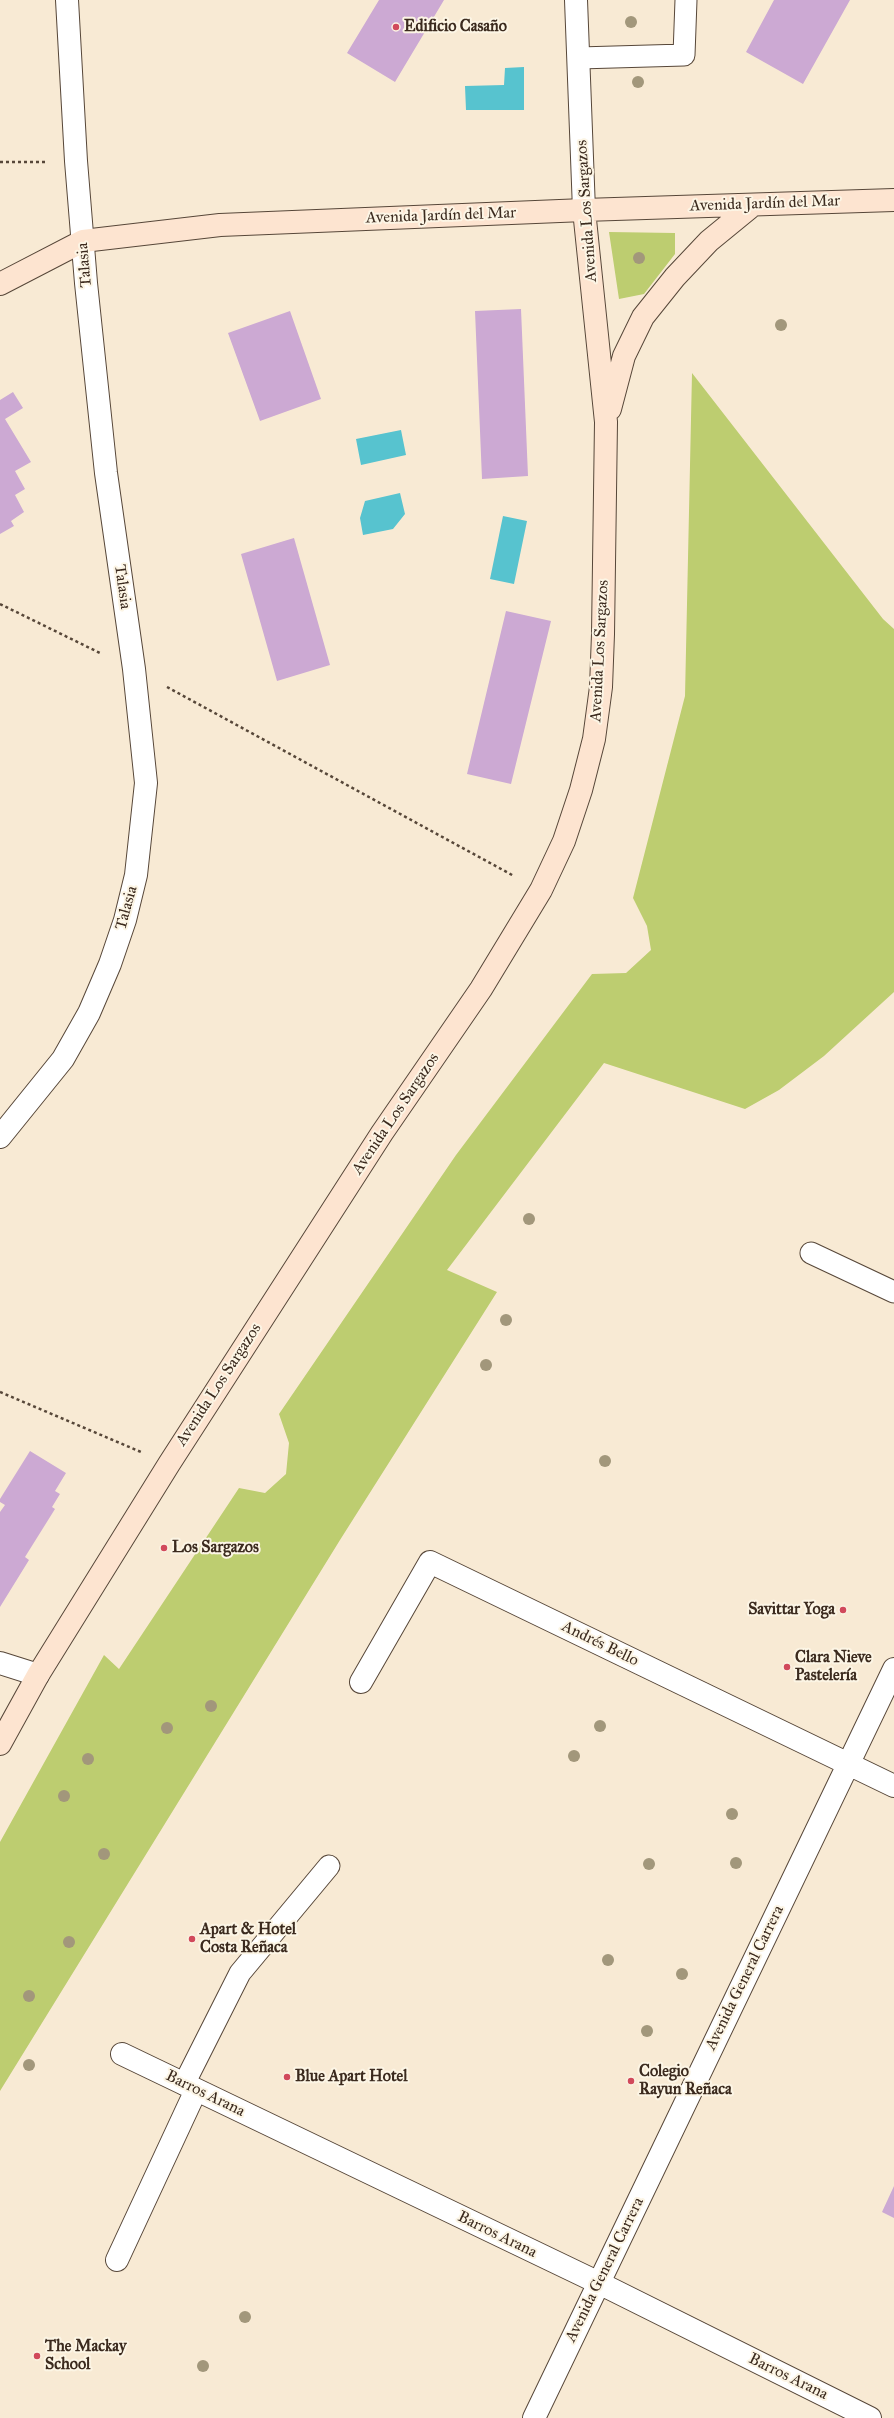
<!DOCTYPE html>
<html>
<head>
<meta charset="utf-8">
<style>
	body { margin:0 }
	canvas { display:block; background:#f8ead4 }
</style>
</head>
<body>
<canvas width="894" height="2418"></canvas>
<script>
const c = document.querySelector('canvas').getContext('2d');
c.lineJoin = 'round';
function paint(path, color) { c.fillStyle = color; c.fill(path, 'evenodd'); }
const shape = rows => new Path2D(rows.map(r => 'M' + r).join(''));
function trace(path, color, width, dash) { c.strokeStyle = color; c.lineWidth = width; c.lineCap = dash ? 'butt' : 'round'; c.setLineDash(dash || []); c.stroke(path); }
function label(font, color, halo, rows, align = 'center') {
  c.font = font + ' "IM FELL Great Primer",serif'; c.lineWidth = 4; c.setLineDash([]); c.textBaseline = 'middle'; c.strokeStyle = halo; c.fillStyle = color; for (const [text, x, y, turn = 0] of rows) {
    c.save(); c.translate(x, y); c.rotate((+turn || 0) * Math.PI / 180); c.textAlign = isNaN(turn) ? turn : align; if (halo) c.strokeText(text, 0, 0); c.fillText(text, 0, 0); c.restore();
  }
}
const green = shape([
	[609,232,675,233,675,254,644,294,619,299],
	[692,373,883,619,894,629,894,992,824,1056,779,1090,745,1109,604,1063,447,1270,497,1292,340,1540,0,2091,0,1842,104,1655,119,1669,239,1488,265,1493,286,1474,289,1443,279,1414,456,1155,592,974,626,973,651,950,647,926,633,898,685,696]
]);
const water = shape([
	[524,67,524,110,466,110,465,86,504,85,505,68],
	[401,430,406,455,361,465,356,439],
	[400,493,405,514,393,529,363,535,360,518,365,501],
	[503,516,527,521,514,584,490,579]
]);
const building = shape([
	[379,0,444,0,395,82,347,53],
	[774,0,850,0,803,84,746,52],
	[521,309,528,476,482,479,475,311],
	[290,311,321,399,260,421,228,333],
	[13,392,23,408,5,419,31,462,15,471,25,489,15,495,24,512,11,521,14,526,0,534,0,400],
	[294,538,330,665,277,681,241,554],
	[506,611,551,621,511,784,467,774],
	[30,1451,66,1473,55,1491,60,1494,52,1507,55,1509,25,1557,29,1560,0,1607,0,1512,5,1505,0,1502,0,1499],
	[894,2186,894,2218,882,2212]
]);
const path = shape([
	[0,162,46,162],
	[0,604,102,654],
	[167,687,514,876],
	[0,1392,141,1452]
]);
const lane = shape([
	[579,58,684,55,686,0],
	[811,1253,894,1292],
	[184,2084,240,1973,329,1866]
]);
const street = shape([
	[576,0,584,210],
	[0,1137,63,1059,89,1013,110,964,125,920,136,875,146,783,134,669,106,473,86,283,76,161,67,0],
	[0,1663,38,1675],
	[361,1682,430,1562,894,1786],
	[122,2054,599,2283,870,2418],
	[117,2260,196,2090],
	[534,2418,894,1669]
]);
const secondary = shape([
	[0,284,83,241,220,225,584,210,894,200],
	[610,409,624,356,643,317,675,277,709,241,753,205],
	[0,1744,38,1675,169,1464,382,1133,481,989,541,890,564,841,581,790,594,739,601,687,603,634,606,422,584,210]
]);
const trees = [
	[631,22],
	[638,82],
	[639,258],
	[781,325],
	[529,1219],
	[506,1320],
	[486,1365],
	[605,1461],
	[211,1706],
	[600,1726],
	[167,1728],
	[574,1756],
	[88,1759],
	[64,1796],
	[732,1814],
	[104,1854],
	[736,1863],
	[649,1864],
	[69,1942],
	[608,1960],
	[682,1974],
	[29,1996],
	[647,2031],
	[29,2065],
	[245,2317],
	[203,2366]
];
const markers = [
	[396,27,4,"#d1495b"],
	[164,1548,4,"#d1495b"],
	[843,1610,4,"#d1495b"],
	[787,1667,4,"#d1495b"],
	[192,1939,4,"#d1495b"],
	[287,2077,4,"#d1495b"],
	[631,2081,4,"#d1495b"],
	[37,2356,4,"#d1495b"]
];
const poiNames = [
	["Edificio Casaño",404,27],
	["Los Sargazos",172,1548],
	["Savittar Yoga",835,1610,"right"],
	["Clara Nieve",795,1658],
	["Pastelería",795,1676],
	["Apart & Hotel",200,1930],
	["Costa Reñaca",200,1948],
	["Colegio",639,2072],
	["Rayun Reñaca",639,2090],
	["Blue Apart Hotel",295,2077],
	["The Mackay",45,2347],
	["School",45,2365]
];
const streetNames = [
	["Avenida Jardín del Mar",765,204,-2],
	["Avenida Los Sargazos",587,211,-94],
	["Avenida Jardín del Mar",441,216,-2],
	["Talasia",85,265,-95],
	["Talasia",122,587,82],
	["Avenida Los Sargazos",600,651,-87],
	["Talasia",127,908,-75],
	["Avenida Los Sargazos",396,1114,-56],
	["Avenida Los Sargazos",219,1385,-57],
	["Andrés Bello",600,1644,26],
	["Avenida General Carrera",745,1978,-64],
	["Barros Arana",205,2094,26],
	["Barros Arana",497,2235,26],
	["Avenida General Carrera",605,2270,-64],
	["Barros Arana",788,2377,26]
];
paint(green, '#bdcd70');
paint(water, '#57c3cf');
paint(building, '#cca9d3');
trace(lane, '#574739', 23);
trace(street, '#574739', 24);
trace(secondary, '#574739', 24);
trace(path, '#574739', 2.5, [3, 3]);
trace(lane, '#fff', 21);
trace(street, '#fff', 22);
trace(secondary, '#fde4d0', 22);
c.fillStyle = '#a2977b';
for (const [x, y] of trees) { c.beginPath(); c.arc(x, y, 6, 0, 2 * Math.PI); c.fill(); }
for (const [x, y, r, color] of markers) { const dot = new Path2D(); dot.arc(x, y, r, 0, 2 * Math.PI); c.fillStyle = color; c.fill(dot); trace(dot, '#fcf5e5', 1.5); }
label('bold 16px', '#3b2a1e', '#fcf5e5', poiNames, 'left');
label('16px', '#3b2a1e', '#fcf5e5', streetNames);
</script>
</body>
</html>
